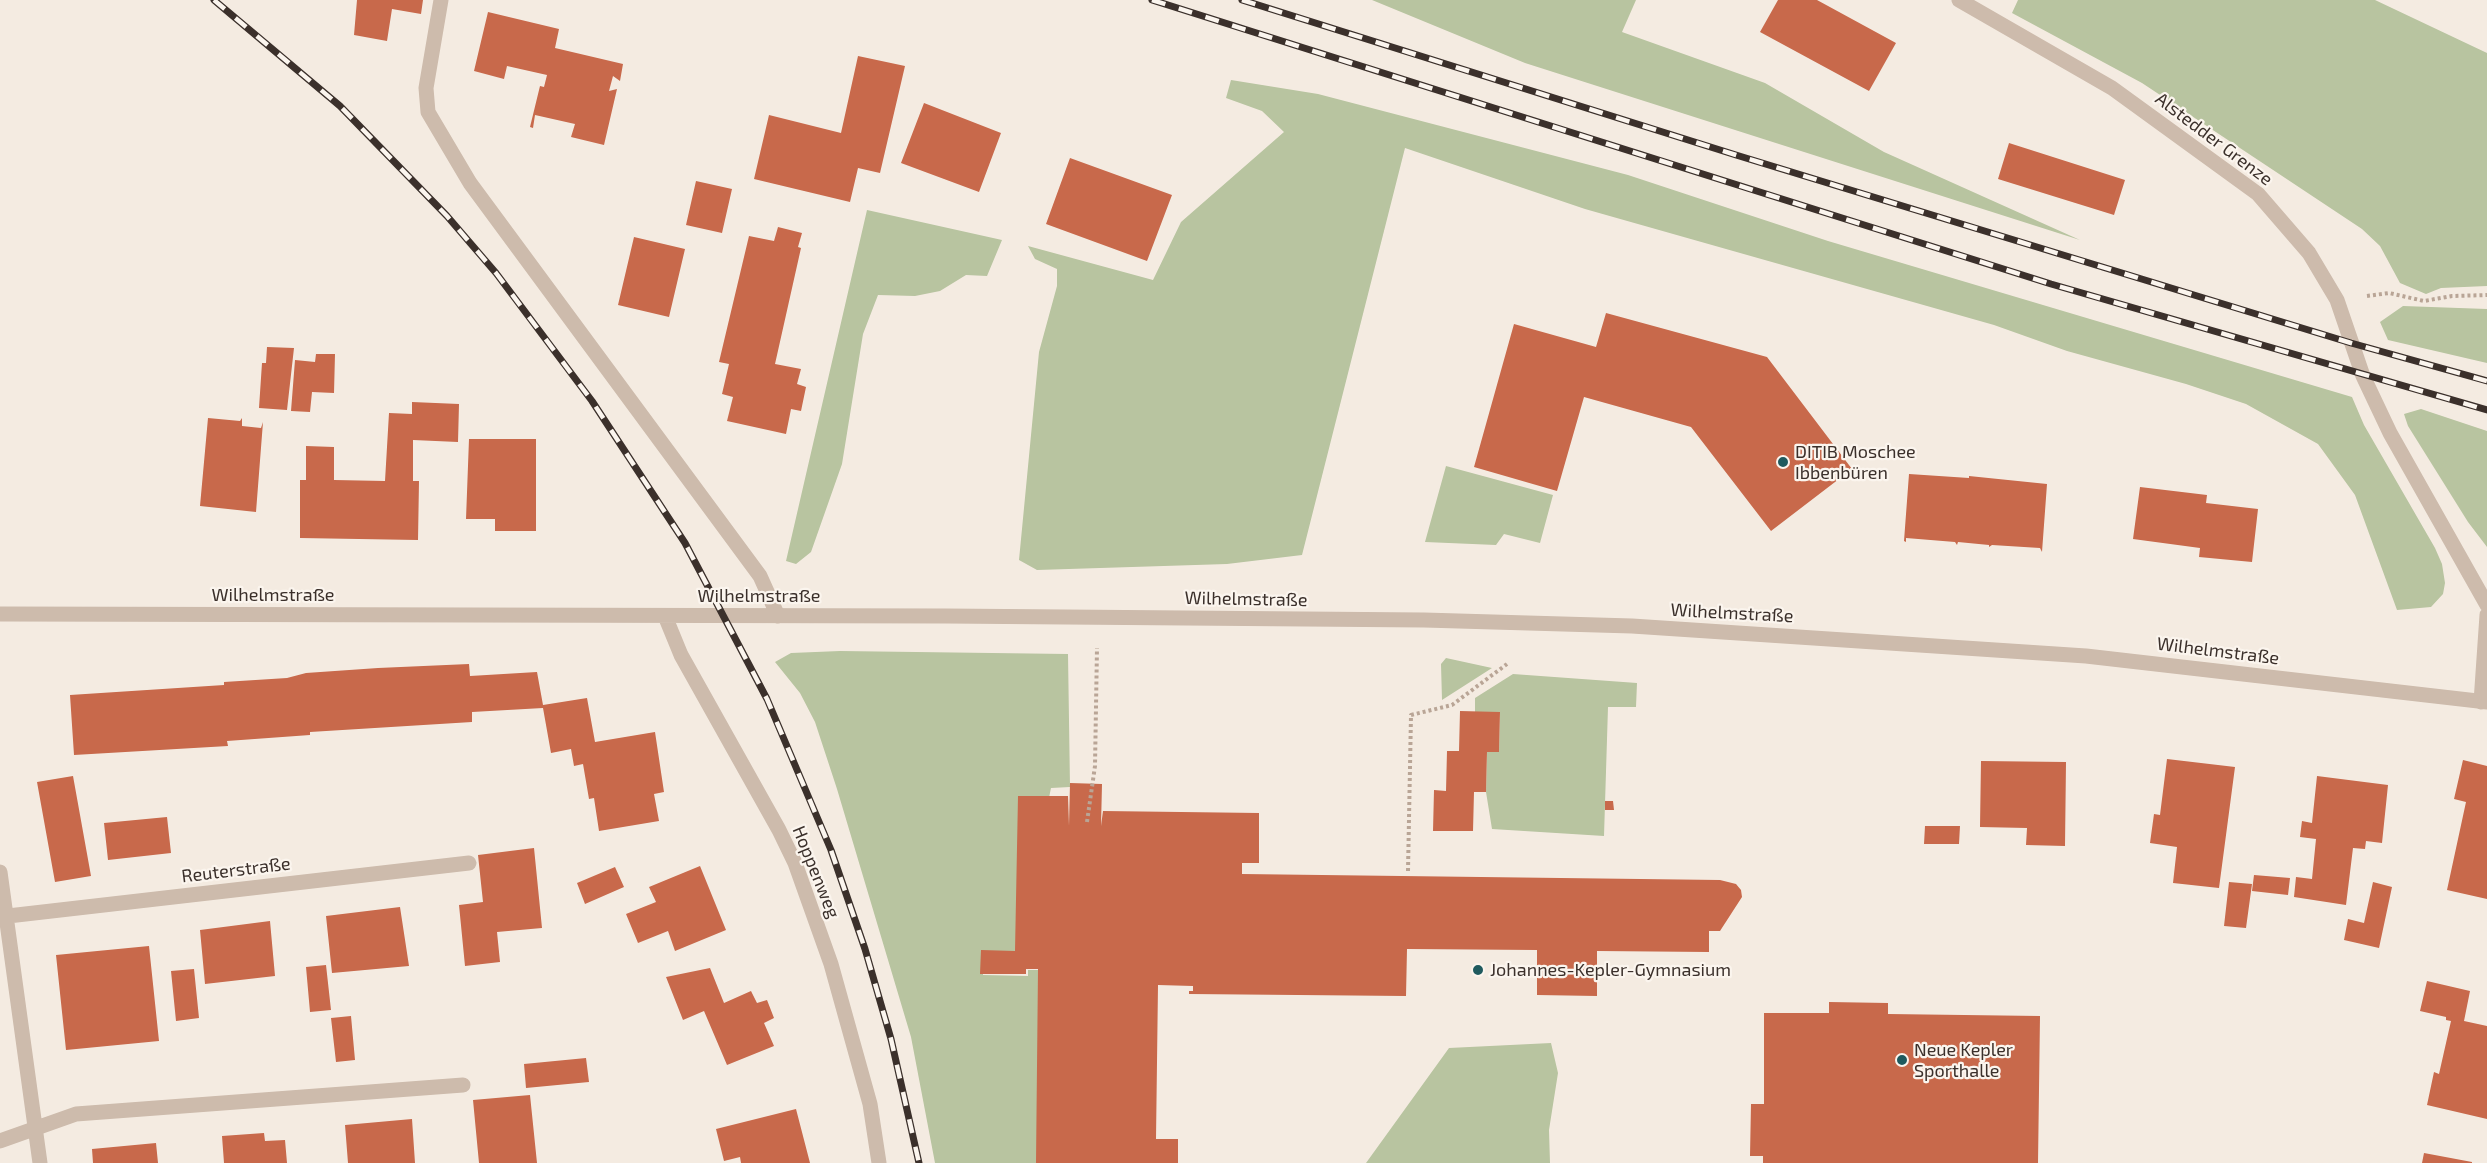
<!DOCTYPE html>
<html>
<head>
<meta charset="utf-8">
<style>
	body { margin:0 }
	canvas { display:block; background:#f4ebe1 }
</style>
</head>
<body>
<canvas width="2487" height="1163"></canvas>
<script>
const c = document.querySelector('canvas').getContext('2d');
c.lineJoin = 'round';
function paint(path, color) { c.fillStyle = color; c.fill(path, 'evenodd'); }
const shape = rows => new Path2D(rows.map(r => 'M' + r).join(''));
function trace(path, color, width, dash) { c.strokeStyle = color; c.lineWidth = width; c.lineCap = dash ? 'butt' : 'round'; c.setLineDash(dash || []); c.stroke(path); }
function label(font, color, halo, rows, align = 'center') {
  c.font = font + ' "Exo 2",sans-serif'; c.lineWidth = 4.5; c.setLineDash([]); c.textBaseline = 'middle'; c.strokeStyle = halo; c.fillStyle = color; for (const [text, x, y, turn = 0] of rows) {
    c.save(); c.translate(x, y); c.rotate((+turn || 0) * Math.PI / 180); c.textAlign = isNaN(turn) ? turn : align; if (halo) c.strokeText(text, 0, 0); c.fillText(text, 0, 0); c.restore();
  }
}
const green = shape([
	[1372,0,1636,0,1622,32,1765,83,1884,152,2080,240,1525,63],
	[2018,0,2375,0,2487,53,2487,286,2441,288,2426,294,2400,283,2380,246,2362,229,2142,83,2012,13],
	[1231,80,1318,94,1628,175,1828,241,2352,397,2364,425,2435,548,2442,564,2445,583,2443,594,2431,607,2397,610,2355,495,2318,444,2246,404,2186,384,2067,351,1994,325,1585,209,1405,148,1302,555,1227,564,1037,570,1019,560,1039,352,1057,286,1057,269,1035,259,1028,246,1153,280,1181,222,1284,132,1262,111,1226,98],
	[867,210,1002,240,987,276,966,275,940,291,915,296,878,295,863,334,842,464,811,552,796,564,786,561],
	[2403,306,2487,309,2487,363,2388,340,2380,322],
	[2421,409,2487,431,2487,547,2468,522,2408,426,2404,414],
	[1446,466,1553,495,1540,543,1504,534,1496,545,1425,542],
	[840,651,1068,654,1070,787,1051,788,1017,952,983,952,983,975,1028,976,1028,970,1040,970,1038,1163,935,1163,911,1037,837,789,815,722,800,693,775,662,791,653],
	[1446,658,1492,668,1442,700,1441,664],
	[1513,674,1637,683,1636,707,1608,707,1604,836,1492,829,1486,792,1487,752,1499,752,1500,712,1475,712,1475,698],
	[1551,1043,1558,1073,1549,1130,1550,1163,1366,1163,1449,1048]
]);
const building = shape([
	[357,0,423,0,421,14,392,9,387,41,354,35],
	[1778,0,1817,0,1896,43,1869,91,1760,32],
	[488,12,559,29,555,48,623,64,620,81,613,76,609,91,617,89,604,145,571,137,575,124,535,115,533,128,530,127,540,86,544,87,547,75,507,66,504,79,474,71],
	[858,56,905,66,880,173,858,168,850,202,754,179,769,115,841,133],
	[924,103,1001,133,979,192,901,163],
	[2009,143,2125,180,2114,215,1998,179],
	[1070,158,1172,195,1147,261,1046,224],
	[696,181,732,189,722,233,686,225],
	[778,227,802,233,798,247,801,248,775,364,801,369,797,384,806,387,801,411,791,409,786,434,727,421,733,397,722,394,729,364,719,362,749,236,774,241],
	[634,237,685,249,669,317,618,305],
	[1606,313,1767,357,1852,469,1771,531,1691,427,1584,397,1557,491,1474,467,1514,324,1596,347],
	[267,347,294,348,287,410,259,408,262,363,266,363],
	[316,354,335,354,334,393,312,392,310,412,291,411,295,360,315,362],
	[412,402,459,404,458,442,413,440,413,481,419,481,418,540,300,538,300,480,306,480,306,446,334,447,334,480,385,481,389,413,412,414],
	[208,418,240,421,242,418,242,426,261,428,263,422,256,512,200,506],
	[469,439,536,439,536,531,495,531,495,519,466,519],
	[1909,474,1969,478,1969,476,2047,484,2042,552,2040,548,1992,545,1989,547,1989,545,1958,542,1957,545,1955,542,1906,538,1906,542,1904,541],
	[2140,487,2207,495,2206,503,2258,509,2252,562,2199,557,2200,548,2133,539],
	[469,664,470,676,537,672,543,705,587,698,595,742,655,732,664,792,654,794,659,821,599,831,594,798,589,799,583,764,574,766,571,749,551,753,543,708,472,712,472,722,310,732,310,735,227,741,228,746,74,755,70,695,224,685,224,682,287,678,306,673,378,668],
	[1460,711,1500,712,1499,752,1487,752,1486,792,1474,792,1473,831,1433,831,1434,790,1446,791,1447,751,1459,751],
	[2167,759,2235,767,2219,888,2173,883,2177,847,2150,843,2154,814,2160,815],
	[2463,760,2487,766,2487,899,2447,890,2466,802,2454,799],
	[1981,761,2066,762,2065,846,2026,845,2027,828,1980,827],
	[73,776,91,876,55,882,37,782],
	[2317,776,2388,785,2382,843,2366,841,2365,849,2353,848,2346,905,2294,897,2296,877,2312,879,2316,839,2300,837,2302,821,2312,823],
	[1070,783,1102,784,1101,826,1103,811,1259,813,1259,863,1242,863,1242,874,1720,880,1736,884,1741,890,1742,897,1720,931,1709,931,1709,952,1597,951,1597,996,1537,995,1537,950,1407,949,1406,996,1189,994,1189,991,1193,991,1193,986,1158,985,1156,1139,1178,1139,1178,1163,1036,1163,1038,969,1026,969,1026,974,980,974,981,950,1015,951,1018,796,1068,796,1069,826],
	[1605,801,1613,801,1614,810,1605,810],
	[167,817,171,853,108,860,104,823],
	[1925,826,1960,826,1959,844,1924,844],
	[534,848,542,928,497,932,500,962,465,966,459,905,483,902,478,855],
	[700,866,726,930,675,951,668,931,638,943,626,914,656,902,649,887],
	[615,867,624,887,585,904,577,883],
	[2254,875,2290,878,2288,895,2252,891],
	[2229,882,2252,884,2246,928,2224,926],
	[2373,882,2392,887,2379,948,2344,940,2348,919,2364,923],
	[400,907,409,966,332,973,326,916],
	[270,921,275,976,205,984,200,930],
	[149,946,159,1041,66,1050,56,955],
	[326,965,331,1010,310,1012,306,967],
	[710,968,724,1003,751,991,757,1003,767,1000,774,1018,764,1023,774,1046,727,1065,704,1011,683,1020,666,977],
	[194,969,199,1018,176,1021,171,971],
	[2427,981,2470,991,2464,1021,2487,1026,2487,1119,2427,1105,2434,1072,2439,1074,2451,1021,2446,1020,2446,1017,2420,1011],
	[1829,1002,1888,1003,1888,1014,2040,1016,2038,1163,1763,1163,1763,1156,1750,1156,1751,1104,1764,1104,1764,1013,1829,1013],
	[351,1016,355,1060,336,1062,331,1018],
	[586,1058,589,1082,526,1088,524,1064],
	[530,1095,537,1163,479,1163,473,1100],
	[796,1109,810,1163,741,1163,740,1157,724,1161,716,1129],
	[412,1119,415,1163,348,1163,345,1125],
	[264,1133,265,1141,285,1140,287,1163,224,1163,222,1136],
	[156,1143,158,1163,93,1163,92,1149],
	[2424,1153,2472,1162,2472,1163,2422,1163]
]);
const path = shape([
	[2367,296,2389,293,2424,301,2452,296,2487,295],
	[1087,822,1095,766,1097,648],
	[1408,871,1411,715,1452,705,1507,664]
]);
const service = shape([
	[441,0,426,88,428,112,470,183,760,576,778,616]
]);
const minor = shape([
	[1959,0,2112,88,2258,194,2309,253,2337,300,2363,376,2390,433,2487,605],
	[0,614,946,616,1424,620,1632,626,2086,656,2487,702],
	[665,616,681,655,779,830,795,863,831,964,870,1104,879,1163],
	[2481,702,2487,615],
	[0,872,40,1163],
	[8,916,469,863],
	[0,1141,76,1114,463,1085]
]);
const rail = shape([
	[214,0,340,106,447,216,496,273,592,401,685,543,767,699,831,850,865,949,891,1039,919,1163],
	[1152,0,2051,284,2487,410],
	[1242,0,1736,155,2351,343,2487,381]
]);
const markers = [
	[1783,462,6,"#1f5a5e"],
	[1478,970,6,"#1f5a5e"],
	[1902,1060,6,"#1f5a5e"]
];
const streetNames = [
	["Alstedder Grenze",2214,139,37],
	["Wilhelmstraße",273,595],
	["Wilhelmstraße",759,596],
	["Wilhelmstraße",1246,599,1],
	["Wilhelmstraße",1732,613,3],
	["Wilhelmstraße",2218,651,7],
	["Reuterstraße",236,870,-7],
	["Hoppenweg",816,872,68]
];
const poiNames = [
	["DITIB Moschee",1795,452],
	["Ibbenbüren",1795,473],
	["Johannes-Kepler-Gymnasium",1490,970],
	["Neue Kepler",1914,1050],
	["Sporthalle",1914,1071]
];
paint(green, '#b8c4a0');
paint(building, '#c8694b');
trace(path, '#b9a596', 4, [3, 3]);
trace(service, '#cdbbac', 15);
trace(minor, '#cdbbac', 15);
trace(rail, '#3b302b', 7);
trace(rail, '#fbf5ee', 4.5, [14]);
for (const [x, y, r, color] of markers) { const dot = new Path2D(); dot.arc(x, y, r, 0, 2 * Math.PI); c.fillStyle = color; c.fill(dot); trace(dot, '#fbf5ee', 2); }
label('18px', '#3b302b', '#fbf5ee', streetNames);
label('18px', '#3b302b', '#fbf5ee', poiNames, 'left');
</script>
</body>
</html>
